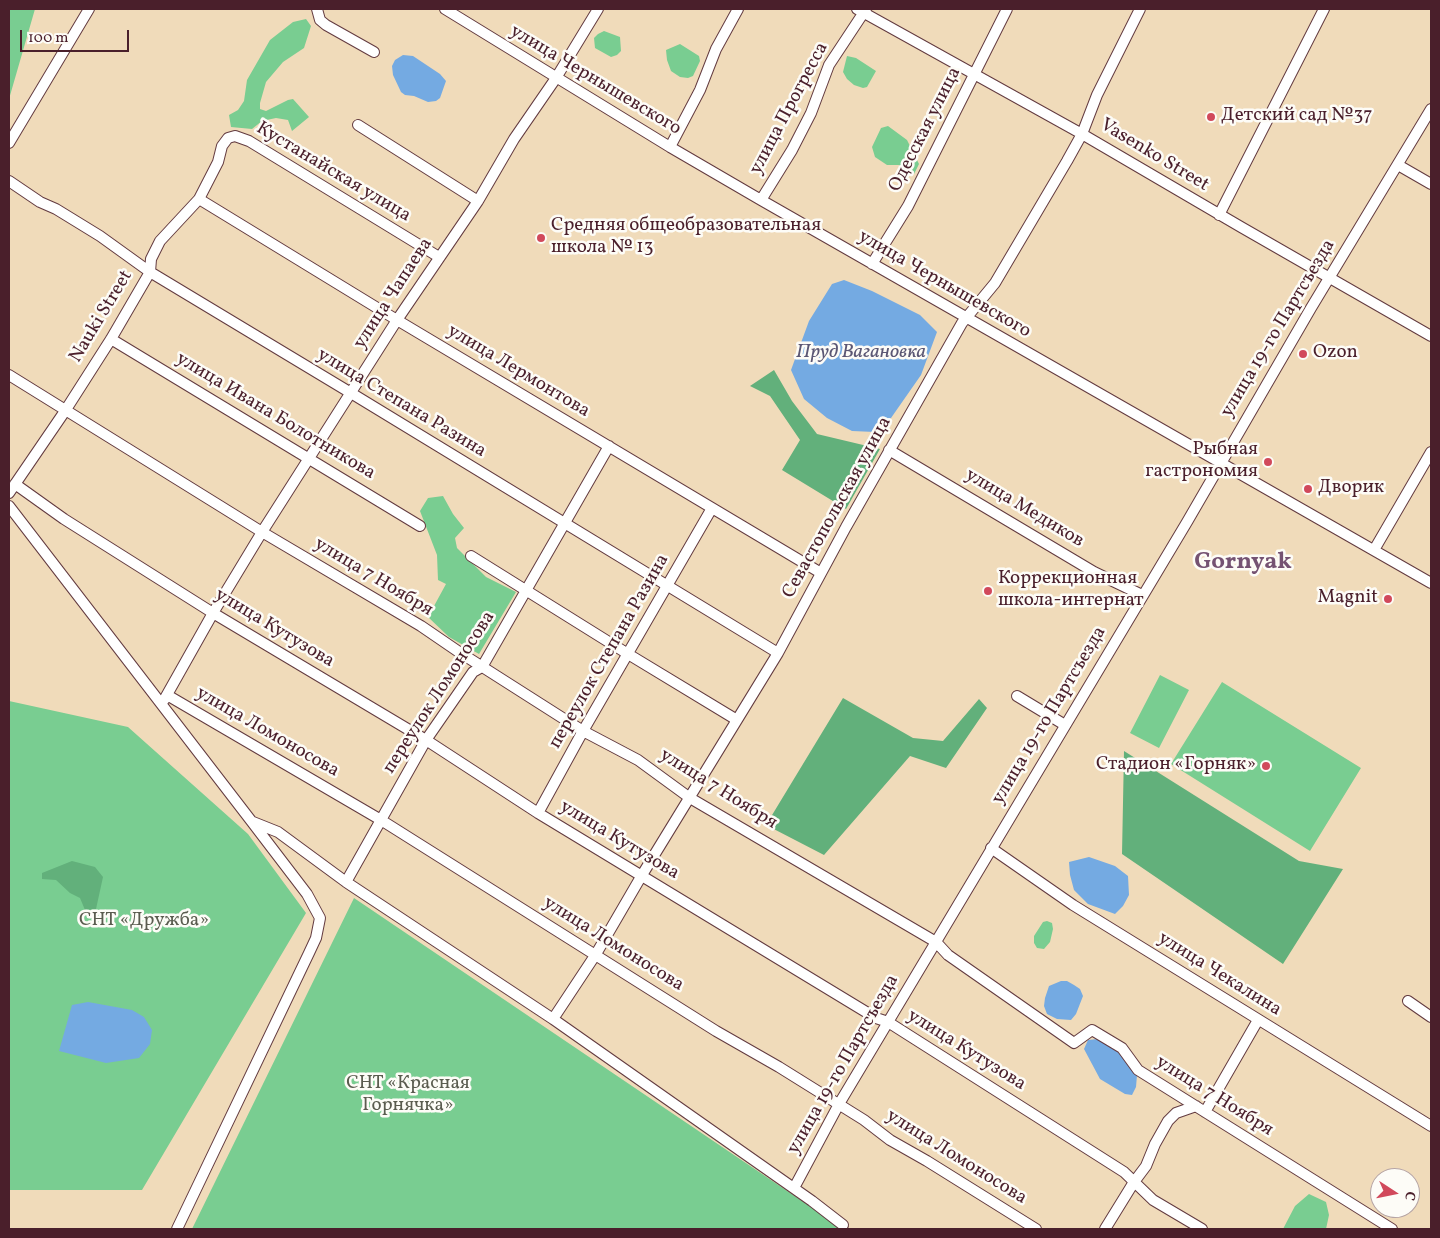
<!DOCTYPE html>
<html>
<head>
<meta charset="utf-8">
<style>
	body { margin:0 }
	#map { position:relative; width:1440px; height:1238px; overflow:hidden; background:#f0dbba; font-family:Vollkorn,serif }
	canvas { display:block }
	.frame { position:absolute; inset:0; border:10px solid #4a1f2b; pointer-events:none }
	.north { position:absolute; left:1370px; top:1168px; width:50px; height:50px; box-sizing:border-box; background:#fdfcf7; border:1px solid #b5a4a5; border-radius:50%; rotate:101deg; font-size:14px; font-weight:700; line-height:20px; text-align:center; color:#4a1f2b }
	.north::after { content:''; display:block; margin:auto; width:18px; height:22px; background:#d1495b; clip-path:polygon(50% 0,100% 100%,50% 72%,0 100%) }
	.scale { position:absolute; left:20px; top:30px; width:109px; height:22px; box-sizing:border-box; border:2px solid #4a1f2b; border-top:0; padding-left:6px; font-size:15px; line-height:18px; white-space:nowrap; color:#4a1f2b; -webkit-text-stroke:4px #fdfcf7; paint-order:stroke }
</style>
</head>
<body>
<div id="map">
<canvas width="1440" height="1238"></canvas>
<div class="frame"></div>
<div class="north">С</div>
<div class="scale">100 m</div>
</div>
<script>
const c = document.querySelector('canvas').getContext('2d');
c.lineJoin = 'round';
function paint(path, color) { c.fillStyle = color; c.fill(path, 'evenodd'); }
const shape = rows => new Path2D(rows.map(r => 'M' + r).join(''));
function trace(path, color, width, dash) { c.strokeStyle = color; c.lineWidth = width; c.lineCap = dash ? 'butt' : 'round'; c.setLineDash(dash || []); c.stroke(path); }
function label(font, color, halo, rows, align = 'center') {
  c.font = font + ' Vollkorn,serif'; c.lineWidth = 5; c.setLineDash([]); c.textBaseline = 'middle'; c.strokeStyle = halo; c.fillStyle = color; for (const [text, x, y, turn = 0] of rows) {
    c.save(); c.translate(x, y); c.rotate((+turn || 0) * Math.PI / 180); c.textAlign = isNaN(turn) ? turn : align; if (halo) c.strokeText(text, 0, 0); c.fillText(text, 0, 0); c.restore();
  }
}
const green = shape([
	[9,9,35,9,9,99],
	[306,19,311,26,304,48,283,62,266,82,260,103,260,109,266,111,288,100,293,99,309,117,292,131,288,120,276,118,262,121,252,129,231,127,229,115,238,110,244,101,247,80,270,40,293,22],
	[604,31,620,37,621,51,617,55,611,57,595,48,594,38,598,34],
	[680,44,699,56,700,61,693,76,688,78,680,77,671,71,667,60,666,50],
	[847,56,856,58,876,71,867,87,863,88,854,85,847,79,843,72],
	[888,126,907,140,919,164,914,174,909,173,899,165,887,165,875,157,872,147,881,128],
	[443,496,453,514,464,528,455,538,457,548,486,577,516,592,479,654,449,637,428,617,446,584,438,580,437,555,420,511,428,498],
	[1160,675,1189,690,1159,748,1130,733],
	[1222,682,1361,768,1310,851,1171,764],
	[9,701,128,727,248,834,306,913,142,1190,9,1190],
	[354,898,839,1226,838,1229,192,1229],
	[1047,921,1052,923,1053,929,1050,942,1044,949,1037,948,1034,943,1034,936,1043,922],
	[1309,1194,1326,1202,1329,1215,1326,1229,1283,1229,1295,1206]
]);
const forest = shape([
	[774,370,792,401,817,434,880,449,846,509,782,470,800,440,770,396,750,386],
	[843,698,913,738,943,741,979,699,987,708,946,768,910,756,824,855,766,825],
	[1124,751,1299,861,1343,869,1283,964,1122,854],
	[72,861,95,867,103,877,96,909,85,910,80,898,70,893,56,880,42,879,42,873]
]);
const water = shape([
	[403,55,413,56,440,74,446,81,440,98,436,101,428,102,414,96,405,95,401,92,393,75,392,66,395,60],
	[844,280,872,291,920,315,937,332,921,375,891,418,875,432,852,431,827,418,804,399,791,370,809,321,832,284],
	[1089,857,1115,866,1128,876,1129,895,1123,906,1115,914,1088,904,1074,890,1070,875,1069,862],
	[1061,981,1067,981,1074,985,1080,989,1083,996,1076,1014,1071,1020,1057,1019,1047,1014,1044,1006,1045,998,1049,986],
	[88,1002,132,1010,144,1017,152,1030,150,1044,139,1058,106,1063,59,1051,72,1005],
	[1098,1039,1103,1040,1123,1056,1137,1075,1136,1087,1132,1095,1125,1094,1100,1079,1084,1049,1088,1040]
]);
const minor = shape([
	[317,9,320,20,326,25,374,52],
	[445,9,670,147,761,200,1431,583],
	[857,9,1082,134,1241,227,1431,336],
	[358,125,478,201],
	[9,143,89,9],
	[670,147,700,90,716,49,738,9],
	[1398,165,1431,184],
	[9,181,40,202,56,209,100,236,150,272,351,393,778,653],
	[199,199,397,320,821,573],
	[761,200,792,150,811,113,829,65,866,9],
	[1219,215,1324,9],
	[872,264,908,206,1007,9],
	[111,339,420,526],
	[9,375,262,532,421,626,459,652,583,731,638,760,690,798,936,942,948,955,1074,1043,1092,1030,1122,1048,1138,1070,1392,1229],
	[889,450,1094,572,1142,595],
	[15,484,64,519,213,613,426,740,538,813,876,1018,888,1022,1124,1172,1153,1200,1202,1229],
	[9,493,65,411,111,339,150,272,151,259,160,241,199,199,218,162,222,146,228,138,235,136,249,141,439,257],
	[9,506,252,822,307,894,320,918,316,938,309,953,177,1229],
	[1374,550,1431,452],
	[471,556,628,654,737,720],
	[167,695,381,820,716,1031,779,1067,864,1120,890,1140,927,1161,1036,1229],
	[1017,696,1065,725],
	[164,700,213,613,262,532,397,320,478,201,514,139,556,78,598,9],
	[538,813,583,731,712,508],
	[253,822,278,832,346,882,553,1019,812,1201,843,1225],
	[991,848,1073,905,1431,1126],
	[346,882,426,740,473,672,482,667,609,446],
	[1408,1001,1431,1017],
	[553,1019,596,954,642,875,778,653,846,527,962,323,995,283,1067,161,1082,134,1097,95,1140,9],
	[1205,1112,1258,1020],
	[794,1188,839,1104,1187,522,1311,308,1431,109],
	[1105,1229,1134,1182,1146,1166,1155,1144,1168,1121,1176,1113,1196,1106]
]);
const markers = [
	[1211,117,5,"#d1495b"],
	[541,238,5,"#d1495b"],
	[1303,354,5,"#d1495b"],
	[1268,462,5,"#d1495b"],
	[1308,489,5,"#d1495b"],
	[988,591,5,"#d1495b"],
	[1388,599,5,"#d1495b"],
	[1266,766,5,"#d1495b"]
];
const streetNames = [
	["улица Чернышевского",595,81,31],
	["улица Прогресса",790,109,-62],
	["Одесская улица",926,130,-63],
	["Vasenko Street",1154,156,31],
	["Кустанайская улица",333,173,31],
	["улица Чернышевского",944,285,30],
	["улица Чапаева",394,294,-57],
	["Nauki Street",102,317,-59],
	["улица 19-го Партсъезда",1279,329,-59],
	["улица Лермонтова",518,372,31],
	["улица Степана Разина",401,404,31],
	["улица Ивана Болотникова",275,417,31],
	["Севастопольская улица",838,508,-61],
	["улица Медиков",1024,509,31],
	["улица 7 Ноября",373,578,31],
	["улица Кутузова",274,629,31],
	["переулок Степана Разина",610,652,-60],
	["переулок Ломоносова",440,693,-57],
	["улица 19-го Партсъезда",1050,716,-59],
	["улица Ломоносова",267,733,30],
	["улица 7 Ноября",718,790,32],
	["улица Кутузова",619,841,31],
	["улица Ломоносова",613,945,32],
	["улица Чекалина",1219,975,32],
	["улица Кутузова",966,1051,32],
	["улица 19-го Партсъезда",844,1065,-60],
	["улица 7 Ноября",1214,1097,32],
	["улица Ломоносова",956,1158,32]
];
const poiNames = [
	["Детский сад №37",1221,117],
	["Средняя общеобразовательная",551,227],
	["школа № 13",551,249],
	["Ozon",1313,354],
	["Рыбная",1258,451,"right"],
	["гастрономия",1258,473,"right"],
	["Дворик",1318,489],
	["Коррекционная",998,580],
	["школа-интернат",998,602],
	["Magnit",1378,599,"right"],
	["Стадион «Горняк»",1256,766,"right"]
];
const parkNames = [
	["СНТ «Дружба»",144,922],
	["СНТ «Красная",408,1085],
	["Горнячка»",408,1107]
];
const waterNames = [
	["Пруд Вагановка",861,353]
];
const districtNames = [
	["Gornyak",1243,564]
];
paint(green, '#79cd91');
paint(forest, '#62b07b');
paint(water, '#74aae2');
trace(minor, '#633b40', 12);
trace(minor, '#fff', 10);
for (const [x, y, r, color] of markers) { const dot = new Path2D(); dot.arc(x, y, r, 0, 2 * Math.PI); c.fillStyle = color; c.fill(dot); trace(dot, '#fdfcf7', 2); }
label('19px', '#4a1f2b', '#fdfcf7', streetNames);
label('19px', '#4a1f2b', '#fdfcf7', poiNames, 'left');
label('19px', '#5a5c4f', '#fdfcf7', parkNames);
label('italic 20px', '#5b5774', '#fdfcf7', waterNames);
label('bold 24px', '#755272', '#fdfcf7', districtNames);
</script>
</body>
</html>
